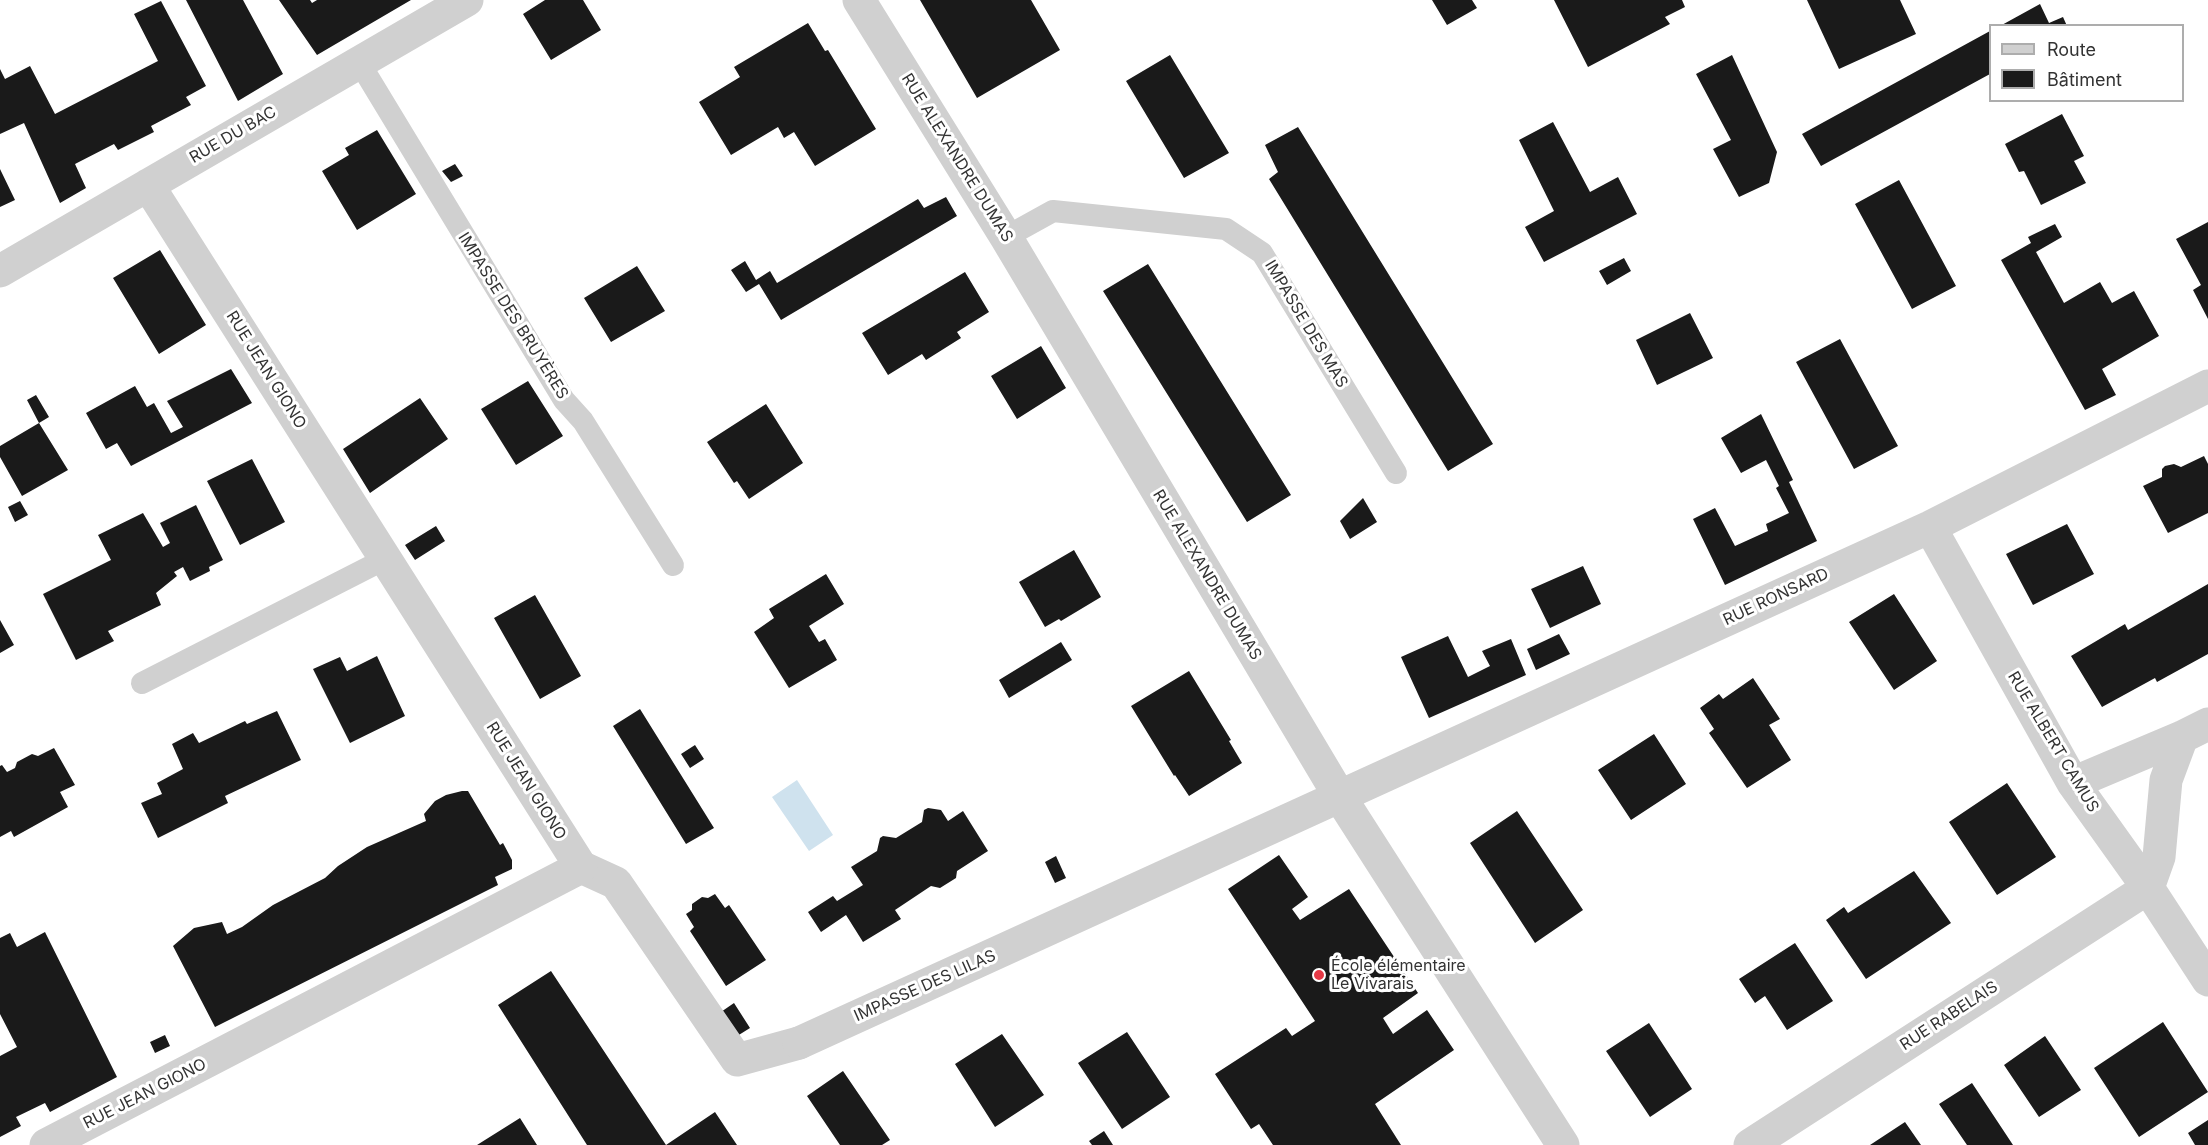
<!DOCTYPE html>
<html>
<head>
<meta charset="utf-8">
<style>
	body { margin:0 }
	#map { position:relative; width:2208px; height:1145px; overflow:hidden; background:#fff; font-family:Inter,sans-serif }
	canvas { display:block }
	.legend { position:absolute; left:1989px; top:24px; width:195px; height:78px; box-sizing:border-box; background:#fff; border:2px solid #adadad; margin:0; padding:8px 10px; list-style:none; font-size:18px; color:#333 }
	.legend li { display:flex; align-items:center; gap:12px; height:30px }
	.legend b { width:30px; border:2px solid #adadad }
</style>
</head>
<body>
<div id="map">
<canvas width="2208" height="1145"></canvas>
<ul class="legend">
<li><b style="height:8px;background:#d0d0d0"></b>Route</li>
<li><b style="height:16px;background:#1a1a1a"></b>Bâtiment</li>
</ul>
</div>
<script>
const c = document.querySelector('canvas').getContext('2d');
c.lineJoin = 'round';
function paint(path, color) { c.fillStyle = color; c.fill(path, 'evenodd'); }
const shape = rows => new Path2D(rows.map(r => 'M' + r).join(''));
function trace(path, color, width, dash) { c.strokeStyle = color; c.lineWidth = width; c.lineCap = dash ? 'butt' : 'round'; c.setLineDash(dash || []); c.stroke(path); }
function label(font, color, halo, rows, align = 'center') {
  c.font = font + ' Inter,sans-serif'; c.lineWidth = 6; c.setLineDash([]); c.textBaseline = 'middle'; c.strokeStyle = halo; c.fillStyle = color; for (const [text, x, y, turn = 0] of rows) {
    c.save(); c.translate(x, y); c.rotate((+turn || 0) * Math.PI / 180); c.textAlign = isNaN(turn) ? turn : align; if (halo) c.strokeText(text, 0, 0); c.fillText(text, 0, 0); c.restore();
  }
}
const water = shape([
	[797,780,833,835,809,851,772,797]
]);
const building = shape([
	[186,0,243,0,283,74,238,101],
	[279,0,310,0,312,3,317,0,411,0,317,55],
	[545,0,583,0,601,30,551,60,523,14],
	[920,0,1031,0,1060,50,977,98],
	[1432,0,1472,0,1477,8,1447,25],
	[1554,0,1682,0,1685,7,1665,17,1670,24,1588,67],
	[1807,0,1900,0,1916,34,1839,69],
	[161,1,206,86,186,97,191,105,151,126,154,132,118,150,114,144,75,164,86,188,60,203,24,123,0,134,0,69,5,79,30,66,55,114,158,61,134,14],
	[2040,4,2049,23,2063,17,2067,26,2000,26],
	[808,23,825,51,828,50,876,129,815,166,794,132,784,138,778,127,731,155,699,102,740,77,734,67],
	[1990,31,1990,74,1821,166,1802,134],
	[1170,55,1229,153,1184,178,1126,81],
	[1732,55,1777,152,1769,183,1739,197,1713,149,1731,140,1696,74],
	[2062,114,2084,156,2074,161,2086,183,2041,205,2024,171,2019,172,2005,144],
	[1553,122,1590,192,1618,177,1637,214,1544,262,1525,227,1554,211,1519,140],
	[1298,127,1493,444,1448,471,1269,179,1278,172,1265,145],
	[377,130,416,194,357,230,322,171,349,155,345,148],
	[455,164,463,176,451,182,442,171],
	[0,169,15,200,0,207],
	[1899,180,1956,286,1912,309,1855,204],
	[946,197,957,216,781,320,759,284,746,292,731,270,745,261,756,280,770,271,777,283,918,199,924,208],
	[2208,222,2208,319,2193,290,2201,285,2176,239],
	[2055,224,2062,237,2036,252,2064,303,2100,282,2112,303,2134,291,2159,336,2102,369,2116,395,2085,410,2001,260,2031,243,2028,237],
	[160,250,206,325,159,354,113,278],
	[1624,258,1631,271,1607,285,1599,271],
	[1148,264,1291,495,1247,522,1103,291],
	[637,266,665,311,611,342,584,298],
	[965,272,989,312,957,332,961,338,926,360,922,354,888,375,862,333],
	[1690,313,1713,358,1657,385,1636,340],
	[1840,339,1898,446,1854,469,1796,362],
	[1041,346,1066,388,1017,419,991,376],
	[231,369,252,403,131,466,117,443,106,449,86,413,135,386,147,407,154,403,171,433,183,427,167,401],
	[528,381,563,436,516,465,481,409],
	[36,395,49,417,39,423,27,400],
	[420,398,448,439,370,493,343,449],
	[766,404,803,463,749,499,737,481,734,483,707,442],
	[1761,414,1793,480,1789,482,1817,541,1725,585,1693,519,1715,508,1735,546,1768,531,1766,524,1789,513,1776,488,1779,486,1766,460,1741,473,1721,438],
	[39,423,68,470,22,496,0,457,0,446],
	[2204,456,2208,464,2208,513,2168,533,2143,486,2162,477,2162,469,2165,466,2174,464,2181,467],
	[252,459,285,522,240,545,207,481],
	[1363,498,1377,522,1350,539,1340,521],
	[20,501,28,515,15,522,8,507],
	[196,505,223,560,209,567,210,571,190,581,183,567,174,572,177,576,156,593,161,605,108,631,114,641,76,660,43,594,111,560,98,535,143,513,163,547,170,543,160,523],
	[2067,524,2094,574,2033,605,2006,554],
	[436,526,445,541,415,560,405,545],
	[1074,550,1101,597,1061,621,1059,619,1045,627,1019,582],
	[1583,566,1601,604,1550,628,1531,589],
	[826,574,844,604,809,626,819,642,825,639,837,660,789,688,754,632,774,618,769,609],
	[2208,584,2208,654,2157,682,2155,678,2102,707,2071,656,2125,624,2128,630],
	[1894,594,1937,661,1894,690,1849,622],
	[535,595,581,676,540,699,494,618],
	[0,620,14,645,0,653],
	[1559,634,1570,654,1536,670,1527,649],
	[1448,636,1468,677,1490,666,1482,651,1511,639,1526,675,1429,718,1401,657],
	[1061,642,1072,660,1009,698,999,680],
	[377,656,405,716,350,743,313,669,340,657,347,671],
	[1189,671,1231,740,1229,741,1242,763,1189,796,1175,775,1174,776,1131,706],
	[1753,678,1780,719,1769,725,1791,760,1747,788,1709,733,1714,729,1700,708,1719,694,1723,699],
	[640,709,714,828,686,844,613,726],
	[277,711,301,760,225,796,228,803,158,838,141,803,162,794,157,783,183,769,172,744,193,733,199,743,245,721,247,724],
	[1654,734,1686,784,1631,820,1598,770],
	[695,745,704,759,690,768,681,754],
	[54,748,75,785,60,792,68,807,14,837,11,831,0,837,0,766,2,765,7,772,15,768,17,762,32,754,38,756],
	[2007,783,2056,857,1997,895,1949,822],
	[462,791,468,791,500,845,503,843,512,860,512,869,495,877,498,885,215,1027,173,946,194,928,222,922,227,934,242,927,273,905,325,878,338,866,367,847,426,821,424,814,435,801,446,795],
	[928,808,941,810,948,821,963,811,988,851,957,871,956,878,940,888,931,886,895,910,901,919,863,942,846,915,821,932,808,912,833,896,837,901,863,885,851,867,877,851,880,838,883,836,896,838,922,822,924,810],
	[1517,811,1583,910,1535,943,1470,843],
	[1279,855,1308,897,1292,909,1300,920,1349,889,1418,993,1383,1018,1393,1034,1427,1010,1454,1050,1375,1104,1401,1145,1273,1145,1259,1124,1251,1129,1215,1074,1286,1028,1292,1036,1315,1021,1228,889],
	[1056,856,1066,878,1055,883,1045,862],
	[1914,871,1951,923,1866,979,1826,920,1844,907,1848,913],
	[715,894,725,908,729,905,766,960,726,986,690,931,694,927,686,914,692,910,692,904,702,897,708,898],
	[45,932,117,1077,50,1112,45,1103,16,1117,21,1126,0,1137,0,1056,17,1047,0,1014,0,938,10,933,17,947],
	[1795,943,1833,1001,1787,1030,1765,996,1755,1003,1739,979],
	[551,971,666,1145,587,1145,498,1005],
	[734,1003,750,1028,734,1038,718,1014],
	[2163,1022,2208,1092,2139,1137,2094,1068],
	[1649,1023,1692,1089,1650,1117,1606,1051],
	[1127,1032,1170,1097,1122,1129,1078,1063],
	[1002,1034,1044,1095,995,1127,955,1064],
	[165,1035,170,1046,155,1053,150,1042],
	[2045,1036,2081,1090,2039,1117,2004,1065],
	[843,1071,890,1140,882,1145,840,1145,807,1096],
	[1972,1083,2013,1145,1967,1145,1939,1104],
	[715,1112,737,1145,666,1145],
	[520,1118,537,1145,477,1145],
	[2208,1120,2208,1145,2195,1145,2188,1133],
	[1905,1122,1921,1145,1870,1145],
	[1104,1131,1113,1145,1092,1145,1089,1141]
]);
const service = shape([
	[359,62,564,400,583,421,673,565],
	[1006,237,1053,211,1226,229,1262,253,1396,473],
	[142,683,385,559]
]);
const pedestrian = shape([
	[581,867,616,883,737,1060,799,1043]
]);
const minor = shape([
	[859,0,1006,237,1340,797,1563,1145],
	[0,271,467,0],
	[1930,527,2073,783,2148,888,2208,980],
	[2073,783,2182,737,2208,724],
	[2148,888,2159,857,2166,780,2182,737],
	[799,1043,1930,527,2208,386],
	[46,1145,581,867,148,185],
	[1750,1145,2148,888]
]);
const markers = [
	[1319,975,6,"#e63946"]
];
const streetNames = [
	["RUE DU BAC",233,135,-30],
	["RUE ALEXANDRE DUMAS",957,158,58],
	["IMPASSE DES BRUYÈRES",513,316,58],
	["IMPASSE DES MAS",1306,324,59],
	["RUE JEAN GIONO",266,370,58],
	["RUE ALEXANDRE DUMAS",1207,575,59],
	["RUE RONSARD",1776,597,-25],
	["RUE ALBERT CAMUS",2053,742,59],
	["RUE JEAN GIONO",526,781,58],
	["IMPASSE DES LILAS",925,986,-24],
	["RUE RABELAIS",1949,1016,-33],
	["RUE JEAN GIONO",145,1094,-27]
];
const poiNames = [
	["École élémentaire",1331,966],
	["Le Vivarais",1331,984]
];
paint(water, '#cfe2ee');
paint(building, '#1a1a1a');
trace(service, '#d0d0d0', 22);
trace(pedestrian, '#d0d0d0', 33);
trace(minor, '#d0d0d0', 33);
for (const [x, y, r, color] of markers) { const dot = new Path2D(); dot.arc(x, y, r, 0, 2 * Math.PI); c.fillStyle = color; c.fill(dot); trace(dot, '#fff', 2); }
label('16px', '#333', '#fff', streetNames);
label('16px', '#333', '#fff', poiNames, 'left');
</script>
</body>
</html>
